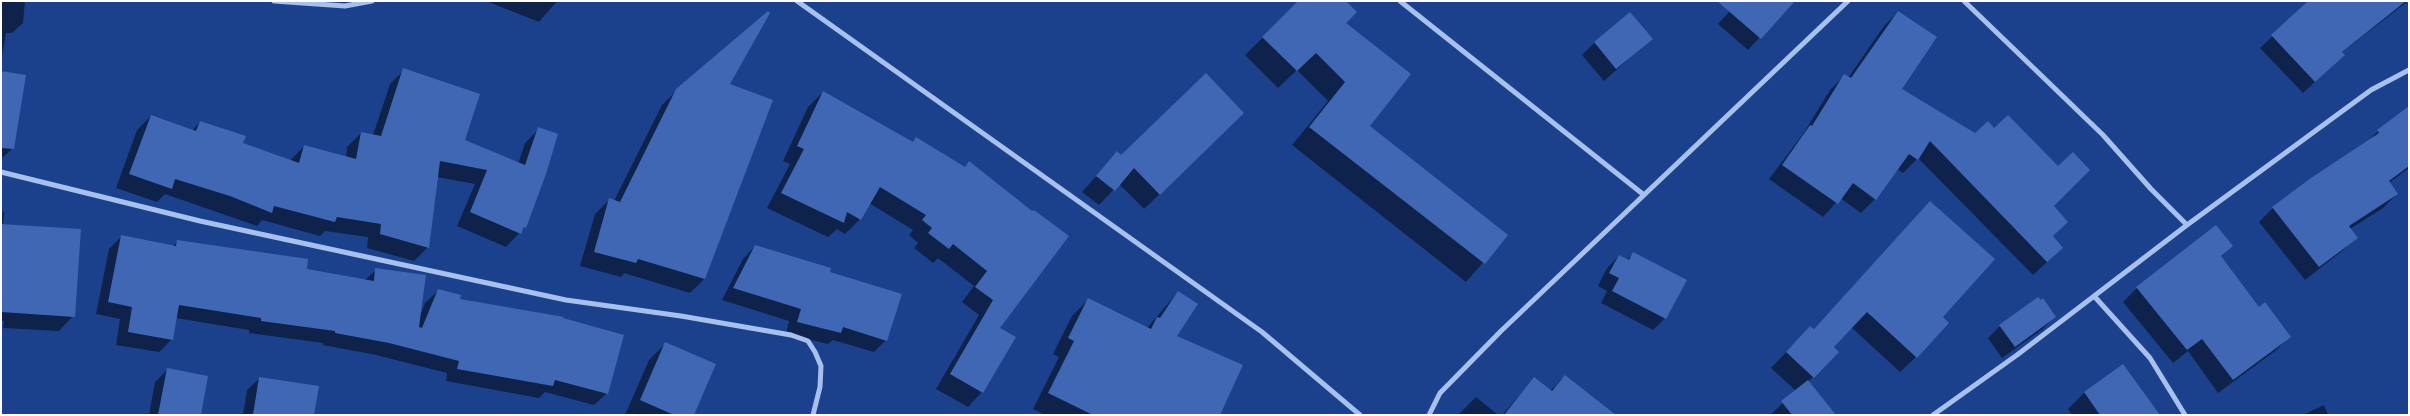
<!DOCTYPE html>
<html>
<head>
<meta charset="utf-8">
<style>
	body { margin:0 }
	#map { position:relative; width:2410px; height:416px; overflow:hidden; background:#1b418d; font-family:Jost,sans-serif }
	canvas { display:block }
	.frame { position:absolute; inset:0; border:2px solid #fff; pointer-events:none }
</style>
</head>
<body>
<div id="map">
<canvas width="2410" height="416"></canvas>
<div class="frame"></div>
</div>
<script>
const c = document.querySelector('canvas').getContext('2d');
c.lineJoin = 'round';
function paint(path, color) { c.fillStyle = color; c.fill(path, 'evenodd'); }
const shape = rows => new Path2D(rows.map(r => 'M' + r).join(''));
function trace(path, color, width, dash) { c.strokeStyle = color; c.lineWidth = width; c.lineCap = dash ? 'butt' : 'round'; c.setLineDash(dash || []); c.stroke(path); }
const shadow = shape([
	[1,1,25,1,23,23,12,33,6,33,1,62],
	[486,1,557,1,539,22],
	[1300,1,1344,23,1368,126,1507,235,1466,282,1292,145,1328,101,1297,70,1278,88,1245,55],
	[1739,1,1784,11,1748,50,1718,24],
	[2324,1,2408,1,2341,53,2331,67,2303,93,2260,48,2301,10],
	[1898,12,1900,90,2052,206,2067,222,2052,237,2047,262,2033,275,1918,158,1903,173,1897,169,1875,199,1861,213,1840,198,1823,217,1769,179,1803,134,1830,90,1844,76,1848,78,1884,26],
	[1651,39,1604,81,1582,55,1594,43],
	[404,70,463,141,518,164,525,143,539,129,525,227,506,247,457,226,475,184,437,177,428,247,414,261,367,248,368,237,325,231,320,236,262,220,257,226,165,194,157,202,116,188,137,130,151,116,192,131,200,122,242,144,290,161,304,146,346,157,347,147,361,133,373,135,390,84],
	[1,74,13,148,1,159],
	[677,90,704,279,690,293,624,273,621,277,580,266,595,214,609,200,614,201,662,105],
	[823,92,912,143,916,139,964,168,970,163,998,329,982,392,968,407,936,389,979,315,962,302,974,286,938,258,933,263,914,248,918,243,909,235,913,230,869,203,860,219,845,234,837,229,828,237,767,208,790,164,783,161,808,107],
	[2409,107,2409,168,2389,183,2397,194,2383,208,2350,229,2356,238,2342,251,2305,280,2259,222,2273,208,2365,144,2378,131],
	[1228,128,1144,209,1119,184,1099,205,1082,192,1117,153,1121,157],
	[1930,203,1941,317,1916,357,1900,372,1851,327,1832,347,1837,352,1808,382,1834,415,1770,415,1796,391,1771,368,1795,343,1813,330],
	[1,211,4,212,3,225,73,316,59,331,3,328,4,321,1,321],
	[121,237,172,247,178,241,306,270,365,280,376,270,420,316,425,303,438,291,459,300,607,393,594,405,545,392,539,398,446,381,447,373,376,355,323,345,323,343,249,333,249,330,176,318,172,339,159,352,116,345,120,319,96,314,109,249],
	[755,246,828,273,886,340,874,352,833,340,828,344,786,334,789,321,722,300,743,259],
	[2231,246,2221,257,2259,308,2289,337,2275,351,2218,393,2188,351,2173,363,2123,302,2137,288],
	[1633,254,1665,318,1653,330,1601,303,1607,291,1598,286,1607,268,1619,256,1627,260],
	[1178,292,1175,336,1219,415,1045,415,1033,409,1059,357,1053,354,1072,316,1088,300,1147,328],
	[2055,316,2043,329,2002,358,1988,338,2000,326],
	[665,344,693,415,625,415,649,360],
	[2123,366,2158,415,2072,415,2068,409,2084,393],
	[167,370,199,415,149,415,155,382],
	[1565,376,1614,415,1502,415,1534,379,1550,391],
	[260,378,313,415,243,415,247,390],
	[1476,397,1498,415,1458,415],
	[2324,405,2328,415,2303,415]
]);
const building = shape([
	[1298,1,1346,1,1357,12,1346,23,1411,74,1370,126,1508,235,1485,264,1309,127,1345,82,1316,53,1297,71,1262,37],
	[1717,1,1795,1,1761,39],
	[2308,1,2406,1,2342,52,2345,55,2315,82,2271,35],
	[768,11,770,13,730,84,773,100,705,279,638,259,636,263,594,252,609,198,620,202,676,89],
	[1898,11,1937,37,1902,89,1975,133,1988,121,1994,128,2008,115,2058,166,2073,152,2090,170,2054,206,2068,222,2053,236,2063,248,2047,262,1930,141,1918,160,1909,154,1876,200,1853,183,1838,204,1782,165,1810,125,1812,126,1844,74,1851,78],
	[1630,12,1653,39,1616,69,1594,42],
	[403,68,480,94,465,140,525,165,538,127,558,134,546,174,526,228,524,227,521,234,470,212,487,170,440,161,429,248,380,234,381,224,337,217,335,222,274,206,272,213,230,196,175,179,172,189,129,174,151,115,196,131,200,121,246,136,243,143,299,163,304,145,356,159,361,132,381,136],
	[1,71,26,75,14,149,1,148],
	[1206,73,1244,113,1160,195,1134,168,1115,191,1096,176,1117,151,1121,155],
	[823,91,913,142,916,137,965,167,969,161,1032,211,1034,210,1069,236,1000,328,1016,337,983,393,950,374,993,300,975,287,987,271,953,244,949,249,928,233,932,228,922,220,926,215,880,187,861,220,847,212,844,223,781,193,804,149,797,146],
	[2409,106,2409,166,2389,181,2398,194,2349,226,2358,238,2319,267,2272,207,2311,178,2379,133,2377,130],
	[1930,201,1995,259,1943,317,1949,323,1917,358,1867,312,1834,347,1839,352,1814,378,1786,352,1810,326,1814,329],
	[1,224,81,229,75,317,1,312],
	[2216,225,2233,246,2221,256,2259,307,2265,302,2291,337,2233,380,2202,339,2187,350,2136,287],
	[121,235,176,246,177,240,308,259,307,269,374,281,375,268,426,275,419,327,422,328,438,289,461,295,460,299,564,317,563,318,624,335,608,394,555,380,553,386,457,369,459,361,389,343,335,333,335,331,261,321,261,318,179,305,173,340,128,332,132,307,108,302],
	[755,245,831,268,830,272,902,294,887,341,843,327,841,333,797,322,801,309,733,288],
	[1633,252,1687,280,1666,319,1612,291,1619,278,1609,273,1619,255,1629,260],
	[1178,291,1198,304,1177,336,1243,365,1220,415,1093,415,1048,393,1074,341,1068,338,1088,298,1151,329,1157,317,1160,318],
	[2038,297,2041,300,2043,298,2056,317,2015,347,1999,325],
	[665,342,716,364,694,415,674,415,640,400],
	[2123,364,2160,415,2100,415,2084,392],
	[167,368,208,376,201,415,158,415],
	[1565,375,1616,415,1504,415,1534,377,1552,391],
	[259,377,319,386,314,415,253,415],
	[1808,380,1836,415,1792,415,1781,401]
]);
const minor = shape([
	[274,1,345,6,372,1],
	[797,1,1262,332,1360,415],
	[1400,1,1644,195],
	[1964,1,2103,135,2151,189,2187,225],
	[1,172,200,221,566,300,681,316,791,335,808,341,815,352,821,366,820,387,813,415],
	[2094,296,2150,358,2185,415],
	[1429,415,1440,393,1501,331,1848,1],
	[1933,415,2017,355,2187,225,2371,90,2409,70]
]);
paint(shadow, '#0007');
paint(building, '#3f67b3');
trace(minor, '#a8c0ed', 5);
</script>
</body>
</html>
